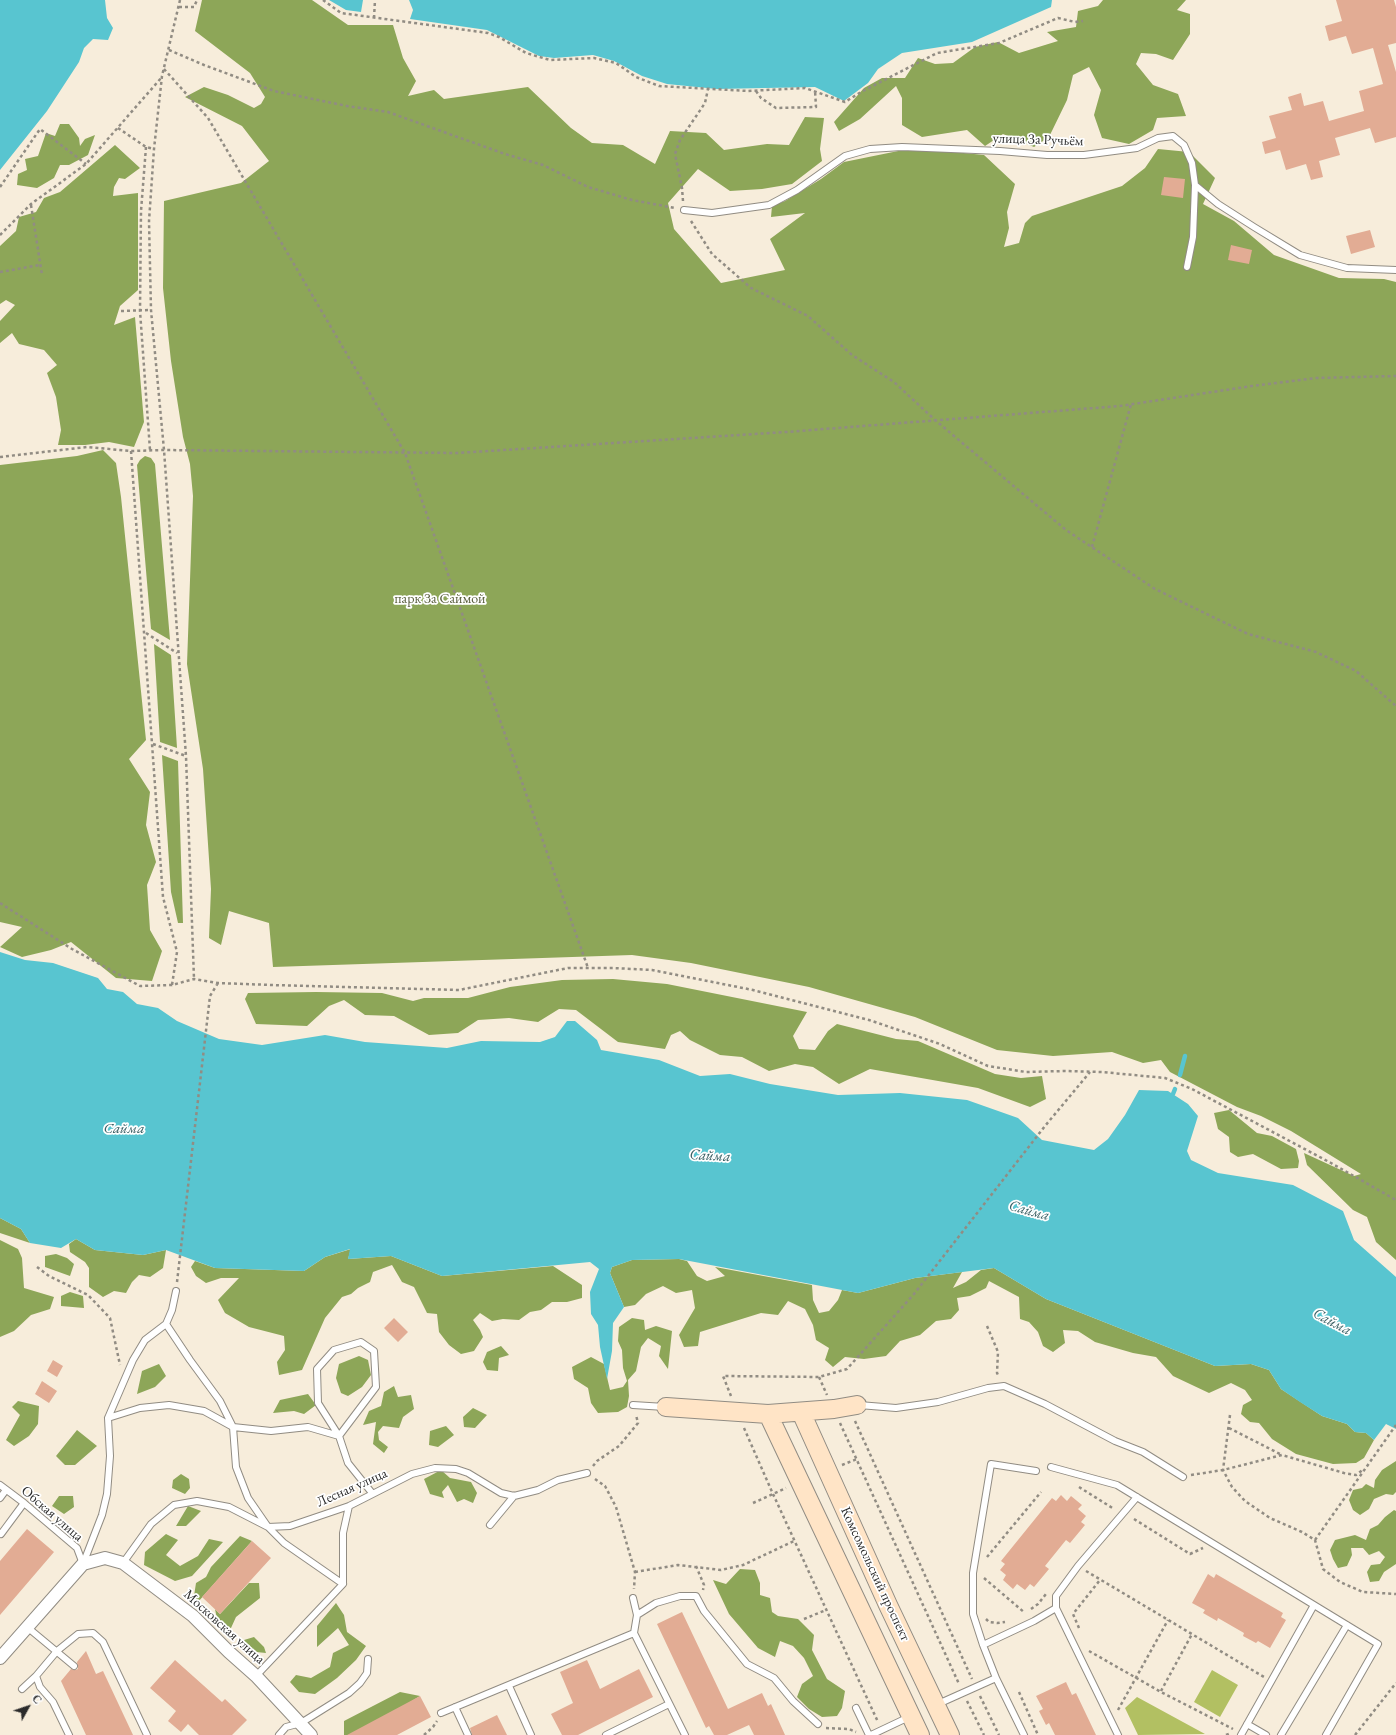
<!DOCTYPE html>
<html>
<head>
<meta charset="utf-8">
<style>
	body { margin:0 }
	#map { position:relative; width:1396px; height:1735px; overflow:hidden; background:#f7eddb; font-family:"EB Garamond",serif }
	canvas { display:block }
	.north { position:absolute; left:8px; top:1687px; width:40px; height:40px; -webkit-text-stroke:3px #fff; paint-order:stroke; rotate:50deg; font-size:11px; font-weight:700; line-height:16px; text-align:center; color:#2b2b2b }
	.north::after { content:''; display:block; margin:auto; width:14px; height:18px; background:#2b2b2b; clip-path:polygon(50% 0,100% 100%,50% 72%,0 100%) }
</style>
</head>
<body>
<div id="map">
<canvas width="1396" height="1735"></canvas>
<div class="north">С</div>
</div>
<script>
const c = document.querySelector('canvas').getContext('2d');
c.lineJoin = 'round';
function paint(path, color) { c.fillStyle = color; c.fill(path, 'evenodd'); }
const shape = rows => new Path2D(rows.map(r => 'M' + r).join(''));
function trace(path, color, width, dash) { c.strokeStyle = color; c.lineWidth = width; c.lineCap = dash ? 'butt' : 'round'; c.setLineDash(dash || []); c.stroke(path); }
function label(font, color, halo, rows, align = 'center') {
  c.font = font + ' "EB Garamond",serif'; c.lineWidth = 3.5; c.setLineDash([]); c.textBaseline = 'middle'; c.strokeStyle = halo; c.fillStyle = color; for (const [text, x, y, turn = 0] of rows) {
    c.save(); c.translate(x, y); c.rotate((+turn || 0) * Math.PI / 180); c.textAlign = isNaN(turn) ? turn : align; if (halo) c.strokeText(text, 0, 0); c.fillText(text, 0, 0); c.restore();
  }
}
const green = shape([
	[1212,1670,1238,1685,1220,1717,1194,1702],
	[1137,1697,1205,1734,1138,1735,1125,1708]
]);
const forest = shape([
	[202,0,312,0,348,25,393,25,403,58,416,81,408,96,434,90,444,99,528,87,571,128,592,143,623,145,655,164,670,131,706,133,724,150,767,144,789,145,805,117,824,118,820,149,822,161,792,184,762,189,730,191,698,169,668,203,674,229,721,283,785,270,770,239,805,213,771,217,772,206,785,201,821,179,844,162,913,148,984,155,1015,184,1007,212,1009,228,1004,247,1019,243,1025,223,1032,216,1122,186,1145,168,1158,149,1189,152,1215,178,1203,204,1234,221,1274,255,1339,278,1384,279,1396,282,1396,1260,1376,1242,1367,1217,1353,1210,1307,1165,1304,1153,1354,1176,1361,1174,1291,1131,1261,1116,1237,1107,1170,1072,1161,1060,1143,1063,1112,1052,1053,1056,997,1050,915,1017,809,987,691,963,632,955,273,967,269,923,229,911,221,945,209,938,211,889,203,769,187,664,193,496,190,464,183,437,171,361,163,288,164,201,241,183,269,161,242,126,185,97,204,87,228,95,254,108,261,104,265,97,250,73,195,31],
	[1103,0,1186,0,1177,10,1190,14,1190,34,1173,60,1156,54,1141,53,1136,64,1153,85,1178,94,1186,116,1157,118,1153,130,1129,144,1102,138,1094,115,1101,90,1089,67,1073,75,1067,100,1049,137,1034,147,1003,134,985,146,967,130,922,137,902,125,902,98,896,86,860,119,839,131,834,122,864,88,882,78,905,78,918,58,935,64,953,63,975,47,998,42,1019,53,1058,41,1047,32,1076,27,1078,11,1098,6],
	[60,124,69,124,79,138,80,146,85,139,95,135,88,155,69,165,60,165,54,178,37,188,17,185,18,174,27,170,25,159,38,156,46,133,55,136],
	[115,145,140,168,125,179,119,178,114,187,113,196,138,193,138,290,120,306,114,325,135,317,144,422,134,447,109,442,85,445,58,445,61,430,56,397,47,373,57,365,44,350,19,344,12,333,0,343,0,321,15,305,6,300,0,304,0,246,16,231,19,217,36,212,44,198,60,192],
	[103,450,116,463,121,497,146,740,129,759,150,792,146,825,156,862,147,885,150,930,162,951,152,981,116,978,71,942,51,950,22,957,0,947,22,927,0,922,0,465,77,456],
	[145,456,151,458,155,464,170,640,151,629,137,465,140,460],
	[154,644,171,655,177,748,160,742],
	[162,755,178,761,183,923,178,923,171,892],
	[613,979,667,984,807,1012,793,1036,799,1049,815,1050,828,1031,837,1024,896,1039,918,1041,995,1074,1021,1078,1042,1076,1046,1099,1030,1107,978,1088,870,1069,839,1084,813,1067,795,1064,769,1071,742,1057,720,1055,690,1040,680,1031,671,1035,665,1049,618,1042,576,1010,559,1009,538,1022,509,1018,478,1020,458,1033,429,1035,394,1016,365,1015,344,1000,329,1006,307,1026,256,1024,245,999,248,993,316,992,382,993,413,1001,424,998,468,998,510,987,562,980],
	[1229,1110,1257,1133,1272,1136,1296,1149,1299,1161,1298,1168,1281,1169,1253,1154,1238,1157,1230,1152,1229,1137,1218,1129,1214,1113],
	[0,1218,21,1229,30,1243,0,1233],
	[76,1239,95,1250,143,1255,166,1250,163,1268,150,1277,139,1275,132,1282,126,1293,114,1291,103,1297,89,1287,89,1268,85,1262,70,1252,69,1244],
	[0,1240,18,1249,22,1258,24,1288,54,1297,50,1309,31,1315,14,1331,0,1337],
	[351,1249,348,1259,391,1256,442,1276,553,1266,582,1285,582,1298,567,1302,552,1302,541,1310,530,1312,519,1320,503,1319,492,1321,480,1313,473,1320,480,1330,483,1337,474,1351,461,1354,449,1345,439,1332,437,1314,427,1313,414,1287,402,1282,392,1265,373,1272,370,1282,358,1288,351,1294,342,1297,325,1318,302,1370,279,1375,277,1362,285,1350,284,1336,249,1327,225,1313,218,1300,239,1278,221,1278,206,1283,196,1276,191,1267,195,1261,215,1268,304,1271,325,1257],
	[56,1254,67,1258,74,1264,70,1276,45,1267,45,1256],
	[679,1259,687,1261,697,1276,707,1281,725,1276,715,1267,812,1285,813,1300,819,1313,829,1311,838,1300,842,1290,858,1293,915,1278,962,1272,953,1288,966,1282,981,1270,994,1268,1046,1299,1215,1366,1251,1364,1269,1370,1281,1389,1322,1416,1347,1424,1355,1432,1366,1433,1374,1440,1364,1458,1356,1463,1333,1464,1296,1454,1272,1439,1259,1423,1250,1422,1241,1414,1243,1405,1252,1400,1245,1390,1231,1383,1209,1393,1173,1376,1156,1357,1133,1353,1095,1342,1078,1331,1063,1330,1065,1343,1053,1352,1043,1346,1038,1332,1029,1322,1020,1319,1019,1297,989,1281,986,1288,970,1296,957,1298,959,1310,951,1319,936,1321,920,1335,900,1341,886,1356,864,1359,845,1357,833,1367,825,1360,829,1348,816,1340,813,1325,805,1309,788,1301,778,1315,761,1313,700,1332,698,1346,684,1347,679,1335,695,1308,692,1290,676,1293,663,1286,646,1294,635,1305,624,1307,610,1273,612,1267,632,1260],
	[70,1292,83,1296,84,1308,61,1306,61,1296],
	[632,1318,644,1320,645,1330,656,1326,672,1331,668,1369,659,1356,661,1346,648,1338,641,1347,636,1371,628,1380,629,1396,627,1407,618,1412,598,1413,591,1403,588,1388,574,1379,572,1367,591,1357,604,1364,610,1390,623,1387,627,1381,623,1368,622,1350,618,1341,619,1327],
	[501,1346,509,1355,499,1358,498,1371,487,1370,483,1362,487,1352],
	[359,1356,368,1360,371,1375,362,1387,348,1396,341,1393,336,1378,339,1364],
	[159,1364,166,1376,155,1387,137,1394,142,1371],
	[394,1386,398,1397,411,1395,414,1409,403,1417,399,1428,383,1426,378,1432,379,1440,388,1447,384,1453,373,1444,376,1422,363,1425,369,1411,381,1406,384,1392],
	[308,1394,316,1405,304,1414,294,1411,273,1413,280,1400],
	[18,1401,39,1406,38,1424,29,1436,14,1446,6,1440,20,1415,12,1407],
	[473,1408,487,1415,475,1428,464,1427,463,1417],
	[446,1426,454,1435,438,1447,429,1445,430,1431],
	[77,1430,97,1446,75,1465,65,1465,56,1456],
	[1396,1461,1396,1492,1393,1495,1386,1494,1374,1499,1369,1509,1360,1515,1353,1510,1349,1500,1353,1490,1362,1488,1366,1484,1374,1488,1375,1480,1382,1470],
	[441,1470,450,1478,471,1482,477,1493,473,1503,464,1499,457,1502,448,1485,442,1492,444,1498,430,1494,424,1479],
	[181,1474,189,1479,190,1488,185,1494,172,1488,173,1480],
	[59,1496,73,1496,74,1507,64,1514,52,1506],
	[188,1506,201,1511,186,1526,176,1526],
	[1394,1510,1396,1511,1396,1564,1384,1572,1379,1581,1370,1582,1367,1572,1371,1565,1380,1564,1385,1557,1379,1551,1369,1555,1363,1548,1351,1548,1352,1555,1347,1566,1338,1568,1333,1559,1330,1550,1335,1540,1355,1535,1366,1540,1370,1529,1378,1525,1385,1517],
	[166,1534,178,1540,166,1555,180,1566,198,1556,209,1539,223,1542,192,1576,175,1581,144,1565,145,1552],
	[240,1536,252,1541,198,1602,194,1596,196,1583,206,1577,211,1567],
	[740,1569,755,1570,760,1583,760,1595,770,1598,772,1612,778,1616,798,1619,814,1635,812,1650,827,1679,845,1691,842,1708,837,1716,822,1717,809,1709,797,1697,802,1684,813,1676,804,1658,793,1646,780,1641,775,1657,758,1648,729,1614,713,1580,726,1584],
	[249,1583,259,1583,260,1598,236,1617,231,1628,218,1624,215,1609,220,1614],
	[336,1603,344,1615,347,1632,366,1646,356,1660,337,1678,315,1694,299,1692,290,1682,296,1675,311,1678,330,1667,333,1653,349,1645,338,1628,317,1647,317,1626],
	[254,1637,264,1647,266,1653,247,1651,244,1640],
	[400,1692,420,1696,357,1735,344,1735,344,1721]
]);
const water = shape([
	[0,0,105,0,107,18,113,28,108,40,93,39,84,48,79,62,47,111,0,170],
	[329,0,363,0,361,12,346,10],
	[409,0,1052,0,1051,7,972,42,902,53,878,69,868,83,844,101,815,87,717,89,667,84,642,76,614,61,593,55,554,58,539,56,487,30,410,19,413,10],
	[0,952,25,960,53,963,98,978,107,989,123,992,137,1004,158,1008,177,1021,219,1039,262,1045,325,1035,365,1042,447,1048,481,1041,540,1042,555,1037,567,1021,575,1021,597,1040,601,1050,659,1060,700,1076,730,1074,770,1084,838,1095,900,1093,967,1100,1018,1118,1042,1140,1094,1150,1108,1139,1125,1115,1139,1090,1168,1091,1188,1104,1198,1116,1187,1151,1191,1160,1218,1173,1293,1185,1343,1211,1354,1240,1396,1277,1396,1429,1386,1424,1374,1440,1366,1433,1355,1432,1347,1424,1322,1416,1300,1402,1281,1389,1269,1370,1251,1364,1215,1366,1046,1299,994,1268,915,1278,858,1293,679,1259,632,1260,612,1267,610,1273,624,1307,613,1323,612,1351,607,1379,600,1347,598,1325,591,1314,590,1292,599,1269,590,1262,442,1276,391,1256,348,1259,350,1249,325,1257,304,1271,215,1268,166,1250,143,1255,95,1250,76,1239,61,1248,30,1243,21,1229,0,1218]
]);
const stream = shape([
	[1180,1075,1185,1056],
	[1173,1094,1175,1089]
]);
const building = shape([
	[1336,0,1394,0,1396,7,1396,43,1388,45,1396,72,1396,137,1375,143,1370,128,1335,138,1340,155,1319,161,1323,177,1311,180,1306,164,1286,170,1280,150,1265,154,1262,142,1276,138,1269,116,1292,110,1288,97,1301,93,1304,106,1323,101,1329,121,1364,111,1359,91,1383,84,1373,48,1352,54,1346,36,1329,41,1325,26,1342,21],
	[1164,177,1185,179,1183,198,1161,195],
	[1370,230,1375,247,1351,254,1346,236],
	[1231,245,1252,250,1249,264,1228,260],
	[394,1318,408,1332,398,1342,384,1328],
	[53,1360,63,1366,57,1377,47,1371],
	[42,1381,57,1391,49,1403,35,1394],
	[1061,1495,1067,1501,1071,1496,1082,1505,1078,1509,1086,1516,1081,1522,1085,1525,1070,1543,1066,1540,1045,1566,1049,1569,1034,1587,1030,1584,1025,1590,1017,1584,1013,1589,1003,1580,1006,1575,1000,1570,1005,1564,1001,1561,1052,1498,1056,1501],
	[27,1529,54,1552,0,1615,0,1561],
	[252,1541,271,1558,220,1614,202,1597],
	[1208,1574,1214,1578,1216,1574,1283,1613,1281,1617,1286,1620,1270,1648,1258,1641,1256,1643,1243,1636,1244,1633,1218,1618,1217,1621,1203,1613,1205,1610,1192,1603],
	[682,1612,728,1709,762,1693,768,1706,771,1704,785,1735,754,1735,749,1725,727,1735,714,1735,709,1726,706,1728,657,1624],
	[86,1651,96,1674,103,1671,133,1735,86,1735,61,1681,71,1669,75,1670,78,1669,77,1662],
	[175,1660,222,1702,225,1699,247,1720,232,1735,199,1735,188,1724,181,1732,168,1721,176,1711,150,1688],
	[587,1660,600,1689,639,1669,653,1697,578,1735,562,1735,551,1714,573,1703,560,1672],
	[1066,1682,1072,1695,1076,1693,1096,1735,1055,1735,1049,1723,1046,1725,1039,1711,1043,1709,1036,1696],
	[420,1696,431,1717,397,1735,347,1735],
	[497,1715,507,1735,472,1735,470,1728]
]);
const path = shape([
	[180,0,162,76,154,149,149,221,151,310,164,450,186,756,194,979],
	[323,0,341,13,488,33,499,37,526,53,550,60,594,58,616,63,636,77,659,86,748,91,805,88,845,102,861,92,937,53,999,43,1058,18,1075,22,1083,21],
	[179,7,194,7,197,0],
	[374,18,375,0],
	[169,50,204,65,274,91,347,106,388,112,505,154,543,165,588,187,632,200,675,208],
	[164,69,208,118,405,453,588,968],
	[756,91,761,98,776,108,816,107,815,90],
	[118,128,146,147,154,149],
	[146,147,141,211,140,311,150,450],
	[0,187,40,129,86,164],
	[683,201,682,188,675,154,680,140,705,103,708,89],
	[31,205,42,275],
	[691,221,712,254,751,288,808,316,852,355,894,382,935,420,1066,530,1155,589,1248,634,1316,652,1356,671,1396,706],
	[0,235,31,204,86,164,162,77],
	[0,272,40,265],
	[121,311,151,310],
	[131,451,163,897,177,952,172,985],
	[0,457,87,447,131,451,164,450,457,453,786,432,1120,406,1252,386,1316,378,1396,376],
	[1092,547,1131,404],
	[146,633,177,653],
	[153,744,186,756],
	[0,903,72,949,140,986,172,985,194,979,218,983,271,985,459,990,568,968,613,968,652,970,753,990,869,1020,940,1044,988,1066,1026,1072,1065,1071,1102,1072,1165,1078,1192,1089,1331,1163,1396,1200],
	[37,1267,49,1276,88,1295,110,1318,120,1365],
	[177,1282,210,996,218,983],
	[987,1326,998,1352,997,1373,999,1377],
	[819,1377,827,1395],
	[731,1396,723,1376,819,1377,847,1369,914,1294,1045,1126,1090,1072],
	[1230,1415,1223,1470,1232,1487,1245,1501,1270,1518,1302,1532,1315,1540,1323,1569,1340,1582,1363,1592,1396,1594],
	[855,1421,972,1679],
	[840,1423,959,1684],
	[744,1428,773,1494,878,1722],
	[1229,1428,1282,1455],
	[842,1465,857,1459],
	[593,1466,597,1461,619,1446,638,1423,636,1415],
	[1191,1475,1223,1470,1282,1455,1344,1473,1356,1475,1364,1469],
	[595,1479,605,1486,616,1507,635,1572,634,1589],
	[1079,1487,1114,1509],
	[753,1503,786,1488],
	[1134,1519,1190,1554,1203,1548],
	[1315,1540,1396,1425],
	[987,1557,1041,1492],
	[696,1566,704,1585,703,1590],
	[1086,1571,1264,1677],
	[635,1572,678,1565,721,1570,743,1565,794,1541],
	[984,1578,1025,1613],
	[1031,1609,1038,1604,1046,1594],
	[804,1619,826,1610],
	[986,1619,989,1622,997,1623,1005,1622],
	[1079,1628,1073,1614,1100,1580],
	[1089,1651,1161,1692,1233,1729],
	[1161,1691,1192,1634],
	[1019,1692,1038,1735],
	[980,1696,999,1735],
	[967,1701,984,1735],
	[1118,1710,1168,1620],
	[826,1728,849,1729,856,1732],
	[424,1735,433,1727,437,1721],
	[1226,1735,1231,1733],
	[1355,1735,1396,1683]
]);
const lane = shape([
	[684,210,712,213,769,205,797,190,845,156,870,149,902,147,1000,151,1047,155,1084,155,1137,148,1158,138,1173,136,1184,145,1192,163,1195,185,1218,204,1254,227,1300,255,1347,268,1396,270],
	[1187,267,1193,237,1195,185],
	[166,1324,190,1360,220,1401,233,1427,236,1467,248,1498,268,1527,284,1543,343,1584],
	[633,1405,665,1407],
	[859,1405,896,1408,938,1402,988,1388,1004,1386,1045,1404,1115,1441,1143,1452,1183,1477],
	[108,1418,140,1408,169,1405,204,1411,233,1427,271,1431,308,1427,339,1436,376,1387,374,1351,361,1342,334,1350,317,1369,318,1403,339,1436,348,1463,372,1493],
	[1051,1467,1117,1485,1378,1644,1326,1735],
	[0,1485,24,1503,77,1548,83,1564],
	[0,1498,6,1490],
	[490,1525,514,1496],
	[1,1534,24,1503],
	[123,1563,151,1524,174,1505,197,1501,229,1507,268,1527,290,1526,349,1506,412,1474,435,1468,456,1469,468,1473,501,1493,514,1496,538,1490,558,1480,587,1473],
	[83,1564,102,1515,107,1494,110,1456,108,1418,133,1360,145,1340,166,1324,172,1310,176,1291],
	[633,1598,637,1615],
	[27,1627,74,1666],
	[983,1645,1034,1621,1056,1608],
	[256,1676,343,1584,343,1533,349,1506],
	[509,1686,531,1735],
	[22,1689,36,1676],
	[938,1704,996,1678],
	[455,1707,468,1735],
	[856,1708,869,1735],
	[441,1713,634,1633],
	[1247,1724,1266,1735],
	[69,1735,53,1702,40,1687,36,1676,57,1651,78,1634,93,1633,103,1642,147,1735],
	[279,1735,286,1727,301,1723,349,1693,360,1683,367,1673,368,1659],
	[606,1735,669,1704],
	[685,1735,634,1633,637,1615,656,1603,680,1596,696,1596,704,1611,747,1664,774,1678,793,1701,818,1724],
	[871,1735,909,1717],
	[1024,1735,996,1678,983,1645,973,1614,973,1573,991,1464,1036,1471],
	[1118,1735,1056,1608,1056,1596,1078,1566,1137,1497],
	[1241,1735,1314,1605],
	[1281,1735,1347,1625]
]);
const street = shape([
	[0,1658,83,1564,105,1558,123,1563,193,1616,229,1652,256,1676,311,1735]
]);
const secondary = shape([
	[666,1407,768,1414,834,1409,857,1405],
	[801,1412,888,1605,950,1735],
	[768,1414,920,1735]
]);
const streetNames = [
	["улица За Ручьём",1038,140,2],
	["Лесная улица",352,1488,-24],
	["Обская улица",52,1514,41],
	["Комсомольский проспект",875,1574,65],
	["Московская улица",224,1627,42]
];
const parkNames = [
	["парк За Саймой",440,599]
];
const waterNames = [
	["Сайма",124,1129],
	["Сайма",710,1156,3],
	["Сайма",1029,1211,15],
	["Сайма",1332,1322,28]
];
paint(green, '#b2c062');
paint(forest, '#8da658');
paint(water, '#58c5d0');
trace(stream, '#58c5d0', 4.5);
paint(building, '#e2ac94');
trace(lane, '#918c83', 8);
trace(street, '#918c83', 14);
trace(secondary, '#918c83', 20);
trace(path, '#918c83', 2.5, [3, 3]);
trace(lane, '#fff', 6);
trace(street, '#fff', 12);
trace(secondary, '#ffe4c6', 18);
label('14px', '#2b2b2b', '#fff', streetNames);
label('14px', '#5a5f3e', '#fff', parkNames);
label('italic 15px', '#3b6165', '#fff', waterNames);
</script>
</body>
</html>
